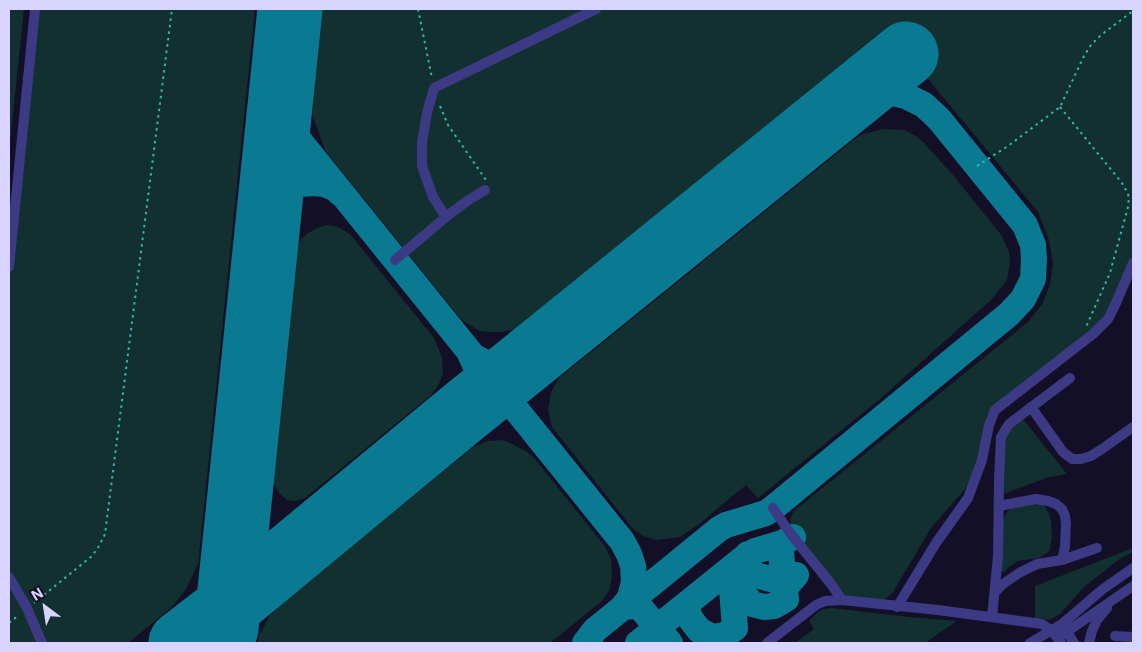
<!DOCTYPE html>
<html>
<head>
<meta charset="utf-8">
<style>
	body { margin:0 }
	#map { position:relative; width:1142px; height:652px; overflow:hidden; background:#130f26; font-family:Inter,sans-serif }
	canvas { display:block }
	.frame { position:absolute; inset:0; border:10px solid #d9d4ff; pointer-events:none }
	.north { position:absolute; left:20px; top:582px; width:50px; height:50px; -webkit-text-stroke:4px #130f26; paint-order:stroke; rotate:329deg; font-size:14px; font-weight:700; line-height:20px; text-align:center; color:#d9d4ff }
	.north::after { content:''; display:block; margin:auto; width:18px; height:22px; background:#d9d4ff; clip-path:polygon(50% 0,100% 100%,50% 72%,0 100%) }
</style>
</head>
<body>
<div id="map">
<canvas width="1142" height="652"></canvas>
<div class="frame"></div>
<div class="north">N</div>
</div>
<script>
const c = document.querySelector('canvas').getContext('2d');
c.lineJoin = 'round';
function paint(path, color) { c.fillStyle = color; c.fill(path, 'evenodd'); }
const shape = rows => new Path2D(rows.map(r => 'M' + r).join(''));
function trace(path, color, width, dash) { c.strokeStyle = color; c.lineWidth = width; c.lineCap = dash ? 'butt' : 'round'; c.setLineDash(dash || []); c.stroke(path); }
const green = shape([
	[9,9,24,9,9,152],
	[37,9,255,9,198,564,186,589,172,607,128,643,9,643,9,284],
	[321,9,1133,9,1133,255,1111,304,1103,317,1091,331,1000,401,986,418,979,455,974,472,965,489,931,528,893,592,888,597,882,600,842,595,791,527,790,519,794,511,1028,322,1043,303,1050,284,1053,263,1049,240,1038,212,886,28,515,329,503,332,490,332,480,331,466,323,460,318,326,152,313,117,312,93],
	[883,129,905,130,916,136,923,142,953,175,1002,236,1009,252,1010,264,1007,280,992,299,880,399,758,498,746,485,699,524,680,537,657,540,643,536,633,529,552,427,548,410,551,392,559,378,856,138,863,134],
	[328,225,338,227,350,234,434,338,442,357,443,373,439,384,431,395,305,498,295,501,287,500,279,493,273,483,273,471,295,250,300,241,308,233,319,227],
	[1023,419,1067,474,1049,477,1003,494,1006,436,1013,424],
	[503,440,514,445,527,452,535,459,604,545,611,558,612,575,610,589,602,601,550,643,258,643,259,636,269,617,278,607,473,447,488,441],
	[1022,503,1043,504,1046,508,1049,514,1051,522,1052,537,1050,549,1048,552,1039,558,1018,561,1010,566,1004,572,1000,571,1001,521,1011,507],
	[1133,548,1133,552,1121,558,1084,587,1060,614,1049,620,1041,618,1039,621,1035,620,1035,586],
	[832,608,908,617,957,621,925,643,795,643,814,629,809,621,817,613,823,609]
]);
const taxiway = shape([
	[283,80,283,104,287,121,294,134,622,541,629,554,633,566,634,582,630,598,623,607,635,606,640,607,670,643],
	[267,235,271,211,279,198,288,190,300,184,313,183,324,184,334,188,341,194],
	[472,355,478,359,486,363,504,366,529,359],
	[461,414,469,404,475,393,478,382,478,371,471,356],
	[748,554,740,571,739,576,740,588,743,593,752,604,764,607,774,606,786,599,780,544],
	[731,568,788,584,796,575],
	[689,602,688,608,689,617,699,630,712,637,725,635,735,628,731,577],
	[585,643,595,630,719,529,726,525,766,513,773,508,1009,314,1023,299,1033,279,1034,258,1033,245,1025,225,939,119,924,105,906,96,884,91,861,90],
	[638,643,746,556,755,551,782,543,793,537]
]);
const runway = shape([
	[226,629,290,9],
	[181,643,229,606,461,414,906,54]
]);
const path = shape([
	[418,9,432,78],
	[440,106,448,125,486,180],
	[1060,107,1122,183,1127,192,1129,197,1128,207,1110,273,1086,327],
	[977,166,1008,146,1060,107,1084,56,1091,45,1101,35,1133,11],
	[34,603,92,556,99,546,105,534,172,9],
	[9,623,19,615]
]);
const minor = shape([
	[446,217,433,197,422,166,422,142,427,113,434,88,596,9],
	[395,260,446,217,467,201,485,190],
	[9,267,35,9],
	[1031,407,1063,452,1072,459,1081,459,1091,456,1102,449,1133,427],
	[999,506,1036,499,1048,501,1056,504,1062,509,1065,516,1066,524,1065,547,1062,560],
	[773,508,790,533,831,584,842,600],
	[9,577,27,608,42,643],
	[995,592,1003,584,1019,573,1037,564,1062,560,1097,548],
	[897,607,936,543,968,498,982,460,989,425,995,410,1093,334,1108,319,1116,303,1133,263],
	[992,617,998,556,999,480,1001,437,1009,424,1070,378],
	[1064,627,1074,643],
	[1115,636,1133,637],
	[1058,638,1133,586],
	[767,643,816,605,825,601,842,600,938,610,1042,624,1052,631,1061,643],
	[1030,643,1062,624,1103,589,1133,568],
	[1089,643,1092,631,1097,620,1107,608]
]);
paint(green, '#12302f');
trace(taxiway, '#0a7a92', 26);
trace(runway, '#0a7a92', 65);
trace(path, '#2fb8b0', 2, [2.5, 4]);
trace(minor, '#3d3a85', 10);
</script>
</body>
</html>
